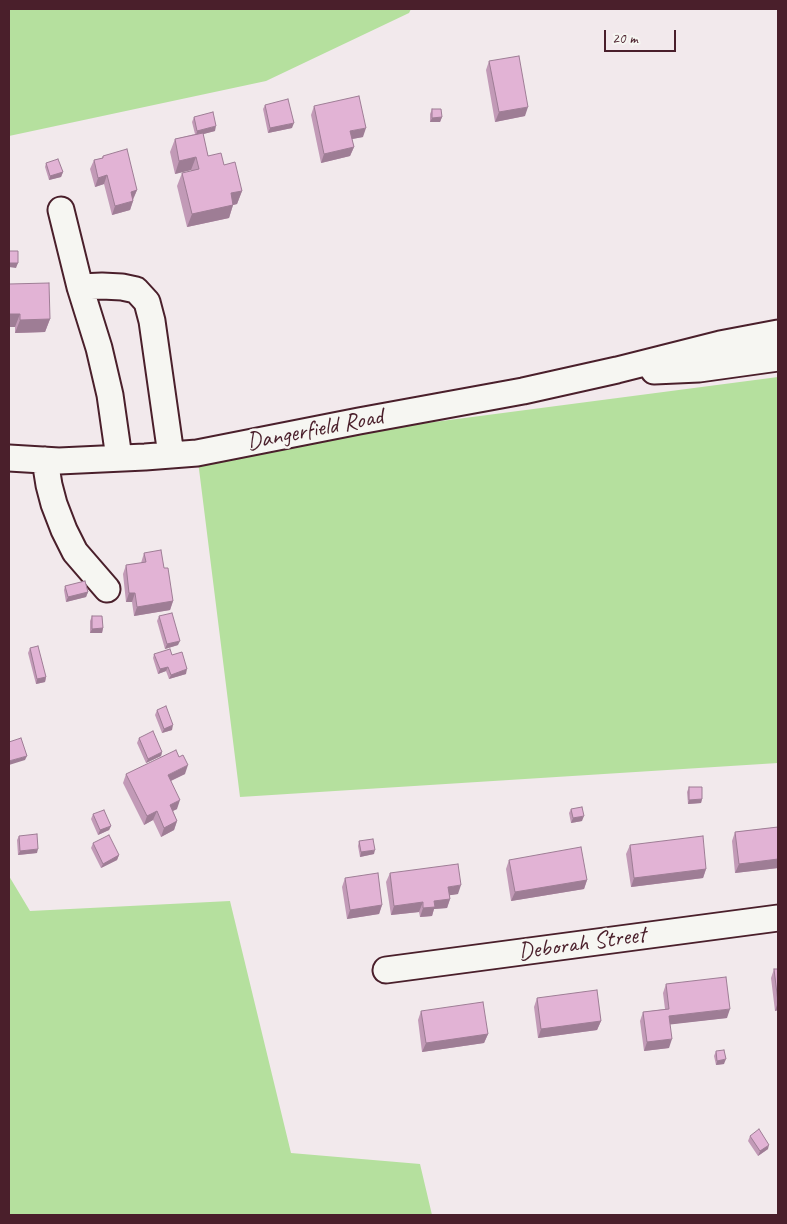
<!DOCTYPE html>
<html>
<head>
<meta charset="utf-8">
<style>
	body { margin:0 }
	#map { position:relative; width:787px; height:1224px; overflow:hidden; background:#f2e9ec; font-family:Caveat,sans-serif }
	canvas { display:block }
	.frame { position:absolute; inset:0; border:10px solid #4a1f2b; pointer-events:none }
	.scale { position:absolute; left:604px; top:30px; width:72px; height:22px; box-sizing:border-box; border:2px solid #4a1f2b; border-top:0; padding-left:6px; font-size:15px; line-height:18px; white-space:nowrap; color:#4a1f2b; -webkit-text-stroke:4px #f6f6f2; paint-order:stroke }
</style>
</head>
<body>
<div id="map">
<canvas width="787" height="1224"></canvas>
<div class="frame"></div>
<div class="scale">20 m</div>
</div>
<script>
const c = document.querySelector('canvas').getContext('2d');
c.lineJoin = 'round';
function paint(path, color) { c.fillStyle = color; c.fill(path, 'evenodd'); }
const shape = rows => new Path2D(rows.map(r => 'M' + r).join(''));
function trace(path, color, width, dash) { c.strokeStyle = color; c.lineWidth = width; c.lineCap = dash ? 'butt' : 'round'; c.setLineDash(dash || []); c.stroke(path); }
function label(font, color, halo, rows, align = 'center') {
  c.font = font + ' Caveat,sans-serif'; c.lineWidth = 5; c.setLineDash([]); c.textBaseline = 'middle'; c.strokeStyle = halo; c.fillStyle = color; for (const [text, x, y, turn = 0] of rows) {
    c.save(); c.translate(x, y); c.rotate((+turn || 0) * Math.PI / 180); c.textAlign = isNaN(turn) ? turn : align; if (halo) c.strokeText(text, 0, 0); c.fillText(text, 0, 0); c.restore();
  }
}
const green = shape([
	[9,9,411,9,409,13,266,81,9,136],
	[778,377,778,763,240,797,197,453],
	[9,876,30,911,230,901,291,1153,420,1164,432,1215,9,1215]
]);
const minor = shape([
	[61,210,80,287,99,348,110,395,119,458],
	[80,287,102,286,122,287,136,290,147,302,152,321,171,455],
	[654,371,699,369,778,358],
	[9,458,59,461,145,457,197,453,359,421,523,391,617,370,720,344,778,333],
	[45,460,49,485,54,504,64,530,75,552,107,589],
	[386,970,778,918]
]);
const wall = shape([
	[489,61,525,116,495,122,486,70],
	[265,105,292,128,268,133,263,109],
	[314,106,363,137,352,139,354,147,350,156,321,163,311,115],
	[432,109,442,117,440,122,430,122,430,114],
	[194,117,215,131,203,134,208,156,224,165,242,191,237,204,233,205,229,218,187,227,177,186,182,173,191,171,191,170,175,174,170,152,175,139,195,134,192,122],
	[103,156,137,190,133,200,133,201,130,210,112,215,104,184,95,187,90,169,94,160,102,158],
	[46,163,63,172,61,177,49,180,45,167],
	[9,284,50,319,45,332,15,333,15,327,9,327],
	[144,553,173,601,170,610,134,616,132,602,126,602,123,574,126,565,141,563],
	[65,586,88,592,86,597,66,602,64,590],
	[92,616,103,628,102,633,90,633,90,621],
	[159,616,178,645,165,649,157,621],
	[30,648,46,677,45,682,36,684,28,653],
	[154,654,172,655,186,674,169,679,166,671,158,674,153,658],
	[157,710,172,730,162,733,155,715],
	[139,738,162,752,161,756,146,763,137,743],
	[126,774,185,774,171,781,177,809,173,811,177,821,174,830,161,837,153,820,144,825,123,783],
	[689,787,702,799,701,803,688,804,687,792],
	[571,809,582,821,571,823,569,813],
	[93,814,111,826,109,830,98,835,91,819],
	[778,827,778,868,735,873,732,841,735,832],
	[19,836,37,853,18,855,17,840],
	[359,841,374,854,360,857,358,846],
	[93,843,119,855,117,860,101,868,91,848],
	[630,845,706,869,703,878,631,887,626,854],
	[509,860,587,880,584,889,511,901,506,869],
	[390,873,458,894,450,895,450,899,447,908,434,909,432,916,420,917,419,912,391,915,386,882],
	[345,878,382,905,379,914,347,919,342,887],
	[774,969,778,969,778,1010,775,1011,771,978],
	[666,984,727,1018,670,1024,669,1048,644,1051,640,1021,643,1012,665,1009,663,993],
	[537,998,601,1021,597,1030,538,1038,534,1007],
	[421,1011,488,1034,484,1043,422,1052,418,1020],
	[716,1051,724,1064,716,1065,714,1056],
	[750,1136,768,1149,758,1156,748,1141]
]);
const shadedWall = shape([
	[528,107,525,116,495,122,499,112],
	[442,117,440,122,430,122,432,118],
	[294,123,292,128,268,133,270,128],
	[216,126,215,131,196,136,197,131],
	[366,128,363,137,347,140,350,131],
	[354,147,350,156,321,163,324,154],
	[196,157,191,170,175,174,179,161],
	[63,172,61,177,49,180,50,176],
	[107,175,104,184,95,187,98,178],
	[137,190,133,199,128,201,131,192],
	[242,191,237,204,233,205,229,218,187,227,192,214,231,193],
	[133,201,130,210,112,215,115,206],
	[9,263,18,263,16,268,9,267],
	[9,314,20,314,15,327,9,327],
	[50,319,45,332,15,333,20,320],
	[88,592,86,597,66,602,68,597],
	[129,593,135,593,132,602,126,602],
	[173,601,170,610,134,616,137,607],
	[103,628,102,633,90,633,92,629],
	[180,641,178,645,165,649,167,644],
	[168,667,166,671,158,674,160,669],
	[187,669,186,674,169,679,171,675],
	[46,677,45,682,36,684,37,679],
	[173,725,172,730,162,733,164,729],
	[162,752,161,756,146,763,148,759],
	[27,756,25,760,9,765,9,761],
	[188,765,185,774,164,784,168,775],
	[702,799,701,803,688,804,689,800],
	[180,800,177,809,166,814,170,805],
	[157,811,153,820,144,825,147,816],
	[584,816,582,821,571,823,573,818],
	[177,821,174,830,161,837,164,828],
	[111,826,109,830,98,835,100,830],
	[38,849,37,853,18,855,20,851],
	[375,850,374,854,360,857,361,852],
	[119,855,117,860,101,868,103,864],
	[778,859,778,868,735,873,739,864],
	[706,869,703,878,631,887,634,878],
	[587,880,584,889,511,901,515,892],
	[461,885,458,894,445,896,448,887],
	[450,899,447,908,434,909,432,916,420,917,423,908,434,901],
	[423,902,419,912,391,915,394,906],
	[382,905,379,914,347,919,350,910],
	[778,1002,778,1010,775,1011],
	[730,1009,727,1018,666,1025,669,1016],
	[601,1021,597,1030,538,1038,541,1029],
	[488,1034,484,1043,422,1052,426,1043],
	[672,1039,669,1048,644,1051,647,1042],
	[726,1059,724,1064,716,1065,717,1061],
	[769,1145,768,1149,758,1156,760,1151]
]);
const building = shape([
	[519,56,528,107,499,112,489,61,519,56],
	[359,96,366,128,350,131,354,147,324,154,314,106,359,96],
	[288,99,294,123,270,128,265,105,288,99],
	[432,109,441,109,442,117,432,118,432,109],
	[213,112,216,126,197,131,194,117,213,112],
	[203,133,208,156,221,153,224,165,235,162,242,191,231,193,233,205,192,214,182,173,199,169,196,157,179,161,175,139,203,133],
	[127,149,137,190,131,192,133,201,115,206,107,175,98,178,94,160,103,158,103,156,127,149],
	[58,159,63,172,50,176,46,163,58,159],
	[9,251,18,251,18,263,9,263,9,251],
	[49,283,50,319,20,320,20,314,9,314,9,284,49,283],
	[161,550,164,568,168,568,173,601,137,607,135,593,129,593,126,565,146,562,144,553,161,550],
	[85,581,88,592,68,597,65,586,85,581],
	[172,613,180,641,167,644,159,616,172,613],
	[92,616,102,616,103,628,92,629,92,616],
	[38,646,46,677,37,679,30,648,38,646],
	[170,649,172,655,182,652,187,669,171,675,168,667,160,669,154,654,170,649],
	[166,706,173,725,164,729,157,710,166,706],
	[153,731,162,752,148,759,139,738,153,731],
	[21,738,27,756,9,761,9,742,21,738],
	[176,750,179,757,183,755,188,765,168,775,180,800,170,805,177,821,164,828,157,811,147,816,126,774,176,750],
	[689,787,702,787,702,799,689,800,689,787],
	[582,807,584,816,573,818,571,809,582,807],
	[104,810,111,826,100,830,93,814,104,810],
	[778,827,778,859,739,864,735,832,778,827],
	[37,834,38,849,20,851,19,836,37,834],
	[109,835,119,855,103,864,93,843,109,835],
	[703,836,706,869,634,878,630,845,703,836],
	[373,839,375,850,361,852,359,841,373,839],
	[581,847,587,880,515,892,509,860,581,847],
	[458,864,461,885,448,887,450,899,434,901,435,907,423,908,423,902,394,906,390,873,458,864],
	[378,873,382,905,350,910,345,878,378,873],
	[774,969,778,969,778,1002,774,969],
	[726,977,730,1009,669,1016,672,1039,647,1042,643,1012,669,1009,666,984,726,977],
	[597,990,601,1021,541,1029,537,998,597,990],
	[483,1002,488,1034,426,1043,421,1011,483,1002],
	[724,1050,726,1059,717,1061,716,1051,724,1050],
	[759,1129,769,1145,760,1151,750,1136,759,1129]
]);
const streetNames = [
	["Dangerfield Road",315,430,-11],
	["Deborah Street",582,944,-8]
];
paint(green, '#b5e09e');
trace(minor, '#4a1f2b', 29);
trace(minor, '#f6f6f2', 25);
paint(wall, '#c29ab7');
paint(shadedWall, '#9e7d95');
paint(building, '#e2b3d5');
trace(building, '#9e7d95', 1);
label('24px', '#4a1f2b', '#f6f6f2', streetNames);
</script>
</body>
</html>
